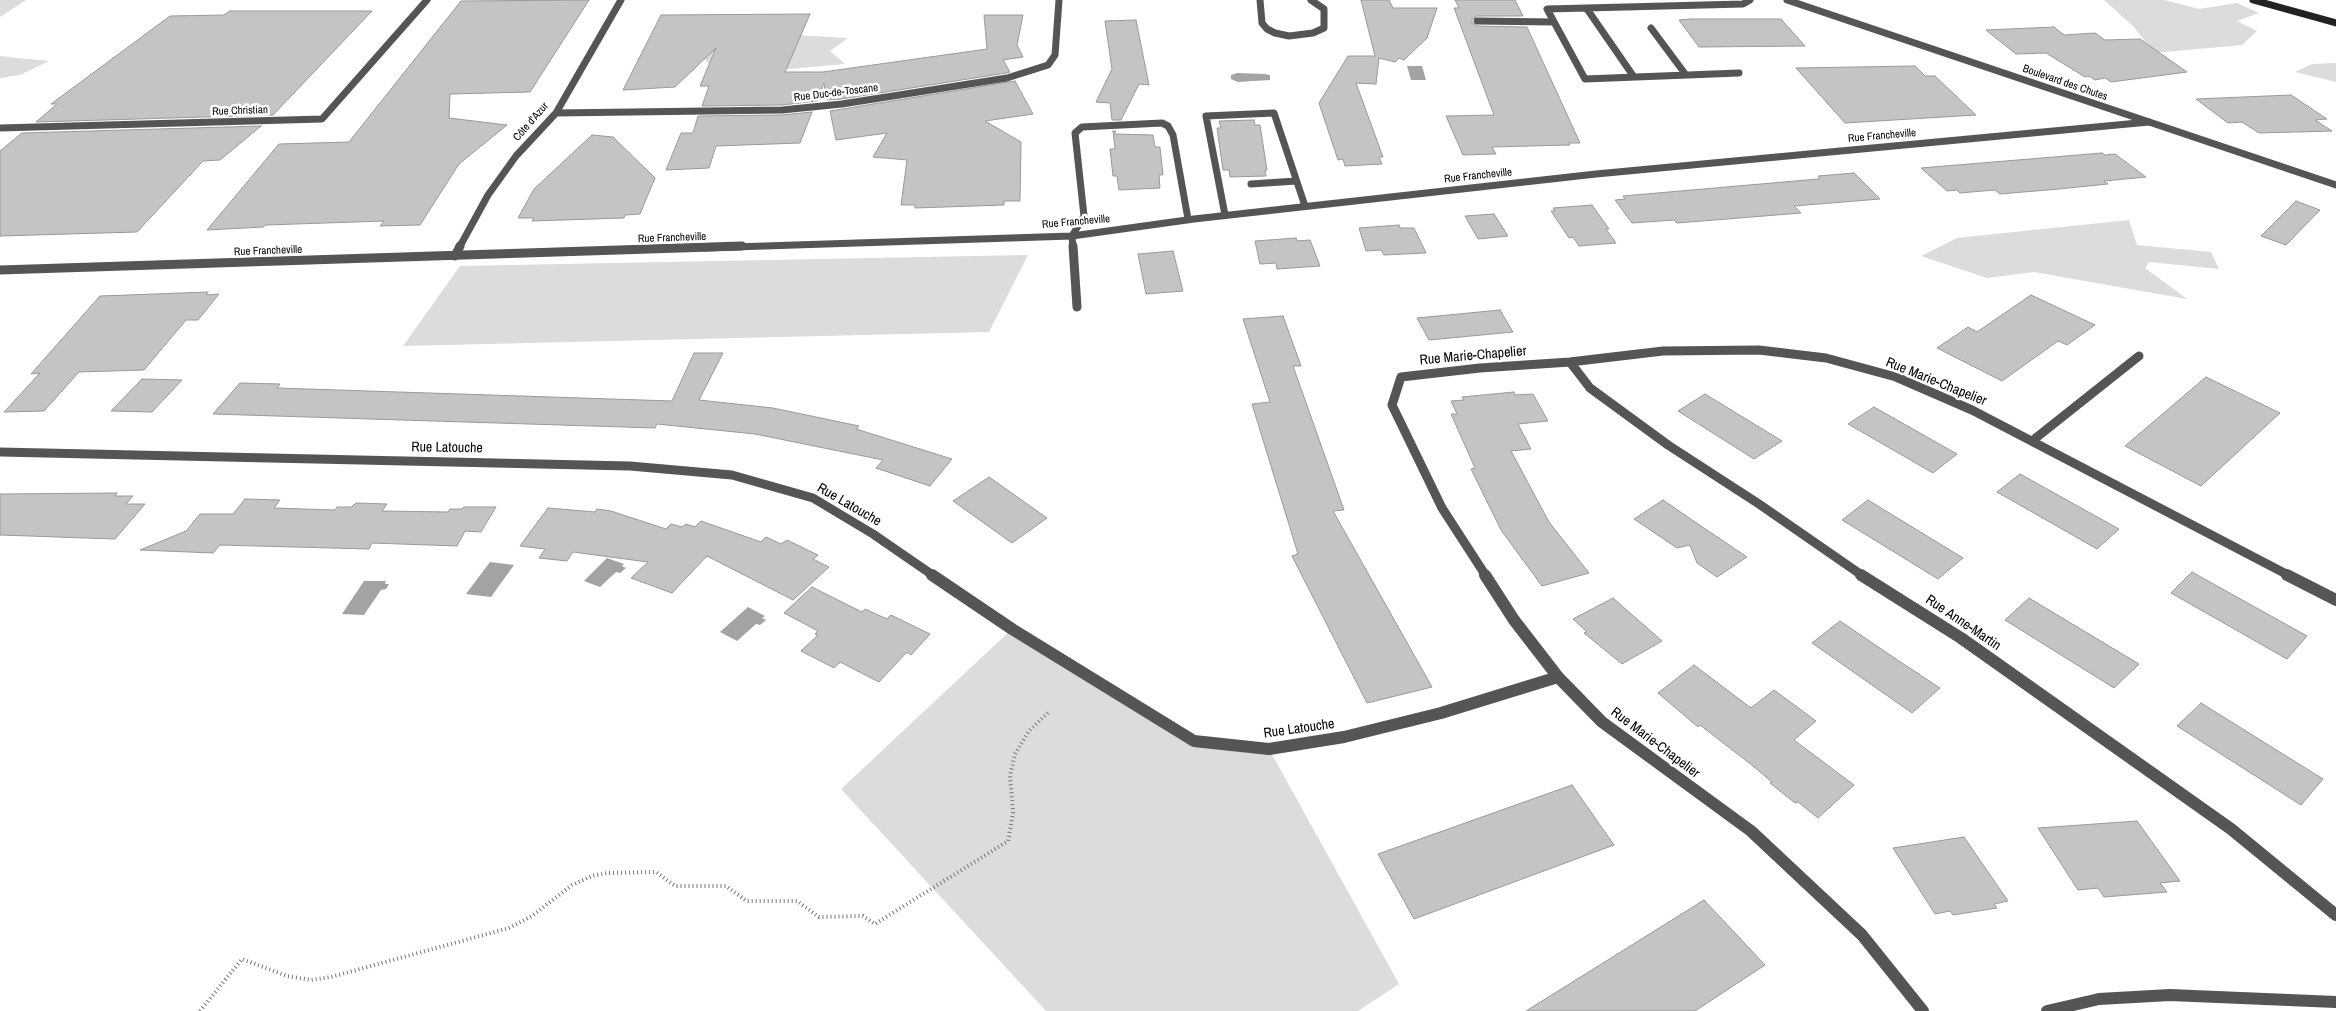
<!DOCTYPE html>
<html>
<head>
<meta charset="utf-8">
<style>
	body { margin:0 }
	canvas { display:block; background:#fff }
</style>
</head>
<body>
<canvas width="2336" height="1011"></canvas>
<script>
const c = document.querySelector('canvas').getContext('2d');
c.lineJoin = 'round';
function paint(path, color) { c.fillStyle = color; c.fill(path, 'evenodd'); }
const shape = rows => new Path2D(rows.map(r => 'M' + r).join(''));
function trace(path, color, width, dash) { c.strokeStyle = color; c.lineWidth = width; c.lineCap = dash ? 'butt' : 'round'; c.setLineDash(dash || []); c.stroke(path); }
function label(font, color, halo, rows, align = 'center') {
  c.font = font + ' "Archivo Narrow",sans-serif'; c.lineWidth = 5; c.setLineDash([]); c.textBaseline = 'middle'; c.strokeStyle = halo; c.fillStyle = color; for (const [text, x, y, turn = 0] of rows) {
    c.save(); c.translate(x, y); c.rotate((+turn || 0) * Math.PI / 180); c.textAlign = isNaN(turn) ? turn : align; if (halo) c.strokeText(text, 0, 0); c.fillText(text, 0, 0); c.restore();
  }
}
const green = shape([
	[0,0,26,0,0,17],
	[2104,0,2164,0,2199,9,2237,3,2259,13,2237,21,2257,31,2242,45,2154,53,2134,27],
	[775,34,848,38,830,51,845,64,779,70,715,69,701,56,710,46],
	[0,56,18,58,49,61,20,75,0,78],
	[2336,63,2336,82,2295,72,2312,64],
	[2129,220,2137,245,2211,252,2219,269,2149,262,2145,268,2187,299,2034,272,1987,278,1921,256,1957,238],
	[1028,255,989,332,403,346,460,266],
	[1012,629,1194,741,1269,749,1399,984,1358,1011,1046,1011,841,789]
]);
const water = shape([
	[1407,66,1422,66,1426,80,1411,80],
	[1237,73,1264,74,1270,75,1270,80,1238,82,1231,79,1231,75],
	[607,558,624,564,622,566,626,568,620,573,616,572,600,587,584,581],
	[490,562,514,565,491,597,466,594],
	[364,581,386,581,385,584,389,584,386,589,381,590,364,615,342,614],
	[748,607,765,616,762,618,766,620,760,625,756,624,737,641,720,632]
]);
const building = shape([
	[589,0,530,92,450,94,449,118,507,125,459,164,420,225,380,226,384,221,266,225,263,227,207,230,279,144,349,142,461,1,589,0],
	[1361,0,1389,0,1393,8,1437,8,1427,38,1404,60,1399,58,1395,62,1379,58,1376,84,1356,83,1383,157,1379,157,1382,164,1345,166,1343,159,1338,160,1319,103,1348,56,1375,56,1361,0],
	[1455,0,1515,0,1523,16,1477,16,1472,19,1472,23,1477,26,1527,27,1580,143,1569,143,1570,145,1492,147,1496,154,1463,155,1446,116,1494,115,1454,8,1459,8,1455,0],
	[230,11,372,11,273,115,36,122,57,104,51,104,170,16,224,15,230,11],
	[810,14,785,72,823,72,987,49,984,15,1023,15,1017,45,1023,57,1003,60,1010,72,1006,73,841,99,827,100,824,83,817,101,782,105,702,106,709,86,700,86,716,48,675,87,623,90,661,15,810,14],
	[1691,19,1781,19,1805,46,1699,47,1679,20,1691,19],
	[1136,20,1149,85,1139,84,1121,120,1112,120,1110,103,1096,102,1112,69,1105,21,1136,20],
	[2054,27,2064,35,2095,33,2105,40,2140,39,2187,72,2111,82,2105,78,2095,80,2089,76,2085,77,2046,53,2016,54,1986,30,2054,27],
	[1915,66,1925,76,1935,76,1976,115,1845,123,1796,68,1915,66],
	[1015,81,1033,114,985,121,1021,142,1020,201,1004,201,1004,205,915,208,915,205,901,205,907,160,873,157,887,133,836,140,830,111,1015,81],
	[2291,95,2327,119,2315,120,2332,131,2259,133,2242,122,2228,123,2196,99,2291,95],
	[812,112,800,143,716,146,709,168,666,170,681,133,693,133,698,116,782,115,812,112],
	[1254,120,1255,125,1260,125,1267,170,1265,170,1266,176,1230,177,1229,170,1223,170,1217,128,1221,128,1219,121,1254,120],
	[261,126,220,160,203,161,137,232,0,236,0,151,22,133,261,126],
	[1113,131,1116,131,1114,134,1153,135,1155,147,1160,147,1163,175,1159,175,1160,188,1119,190,1117,176,1113,176,1110,149,1115,149,1113,131],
	[592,135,613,137,655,178,640,214,625,215,624,218,532,221,534,218,518,218,534,189,592,135],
	[2102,153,2105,155,2115,154,2146,177,2104,181,2108,184,2059,189,2000,194,1995,190,1960,193,1957,190,1947,191,1921,168,2102,153],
	[1854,173,1880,199,1794,206,1801,213,1677,223,1674,220,1632,223,1615,200,1625,199,1623,196,1818,179,1820,179,1818,176,1854,173],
	[2296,201,2320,210,2286,245,2261,236,2296,201],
	[1592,205,1609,229,1606,229,1616,243,1579,246,1573,237,1569,238,1551,211,1555,211,1553,208,1592,205],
	[1494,214,1508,236,1478,239,1465,216,1494,214],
	[1399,225,1400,228,1414,228,1426,253,1384,255,1381,250,1366,251,1359,228,1399,225],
	[1296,238,1297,241,1310,240,1320,266,1277,269,1276,263,1260,264,1255,241,1296,238],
	[1173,251,1183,291,1146,294,1138,254,1173,251],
	[208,292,206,295,219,294,198,320,186,320,144,370,79,372,44,411,4,412,40,373,31,374,100,296,208,292],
	[2031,295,2095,325,2067,345,2058,341,2002,381,1937,348,1968,327,1977,332,2031,295],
	[1500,310,1513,332,1429,340,1417,318,1500,310],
	[1283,316,1301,366,1293,366,1344,510,1333,511,1432,687,1367,703,1292,556,1298,554,1252,404,1270,402,1243,319,1283,316],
	[694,353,723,353,699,400,773,408,859,426,856,429,952,459,930,486,876,468,883,460,755,434,657,424,655,428,213,414,240,383,280,384,277,388,672,401,694,353],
	[2206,377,2280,413,2201,486,2125,446,2206,377],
	[142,379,182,380,152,412,111,411,142,379],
	[1514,392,1515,395,1533,394,1548,421,1518,424,1531,449,1511,451,1549,522,1589,573,1542,586,1501,530,1471,469,1475,468,1451,414,1457,414,1451,401,1464,400,1462,397,1514,392],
	[1705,394,1782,441,1754,459,1678,411,1705,394],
	[1874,407,1957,454,1933,473,1848,424,1874,407],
	[2020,474,2119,529,2097,549,1997,492,2020,474],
	[989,477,1047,518,1012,543,953,501,989,477],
	[117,493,115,496,133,496,126,504,145,504,115,539,0,535,0,494,117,493],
	[245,499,280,500,274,508,335,510,337,507,352,507,356,503,387,504,382,511,448,512,450,509,462,509,464,507,496,507,481,532,465,531,457,546,372,543,369,549,220,545,213,553,140,550,186,531,200,514,233,514,245,499],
	[1663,500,1695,522,1747,557,1717,577,1697,563,1690,545,1677,548,1634,519,1663,500],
	[1868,500,1963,558,1938,579,1842,520,1868,500],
	[548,508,595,512,597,509,611,511,666,529,671,524,682,527,686,524,695,527,701,521,761,542,766,537,781,544,787,540,818,555,813,559,829,567,793,600,707,556,672,593,631,578,648,562,573,552,567,561,539,558,545,549,520,546,548,508],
	[2192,572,2307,636,2287,659,2171,593,2192,572],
	[812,587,862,612,865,609,887,619,891,615,930,634,911,655,907,652,879,682,840,662,834,668,801,651,818,635,815,634,818,631,784,613,812,587],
	[1613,598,1662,641,1622,664,1584,633,1587,632,1573,619,1613,598],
	[2029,598,2139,664,2114,688,2005,620,2029,598],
	[1840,621,1896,659,1940,688,1912,713,1812,643,1840,621],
	[1694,665,1751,708,1774,690,1816,721,1794,740,1854,785,1818,818,1798,802,1795,803,1770,783,1772,782,1753,766,1700,725,1698,727,1658,693,1694,665],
	[2201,703,2323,779,2301,805,2177,726,2201,703],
	[1572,785,1614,845,1414,919,1378,854,1572,785],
	[2137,821,2180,881,2160,883,2167,892,2104,897,2098,888,2078,890,2038,828,2137,821],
	[1964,837,2008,901,1994,904,1997,908,1953,915,1950,911,1935,914,1893,848,1964,837],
	[1704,900,1765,965,1695,1011,1526,1011,1704,900]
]);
const path = shape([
	[200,1011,242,959,287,976,311,980,331,977,509,928,532,916,572,885,592,876,607,873,656,872,675,886,726,886,747,901,797,901,819,917,863,916,875,924,1008,841,1013,813,1010,776,1015,754,1029,731,1048,713]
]);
const serviceFar1 = shape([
	[1587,9,1634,77],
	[1477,21,1554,22],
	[1651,28,1686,75],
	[1739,73,1585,79,1547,9,1743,4,1750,0],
	[1251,184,1296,181],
	[1225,215,1206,116,1274,113,1305,206],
	[1072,236,1084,216,1075,133,1082,127,1162,123,1168,126,1173,135,1188,219]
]);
const service = shape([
	[2032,441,2139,356]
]);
const minorFar2 = shape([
	[1260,0,1262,23,1267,29,1275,33,1289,36,1313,33,1324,28,1324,9,1311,0],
	[556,113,782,110,842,104,1007,78,1048,65,1055,55,1059,0],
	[0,128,322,119,427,0],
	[1072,236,1073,248],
	[459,248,488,195,516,156,556,113,621,0],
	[703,248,1072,236,1194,219,1596,174,2149,122]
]);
const minorFar1 = shape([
	[1073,246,1077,307],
	[455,256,460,246],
	[0,270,742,246],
	[1570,362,1590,388,1668,445,1759,504,1863,576],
	[0,452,630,466,732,475,813,498,873,534,934,576],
	[1486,576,1442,508,1392,405,1401,377,1480,368,1570,362,1663,351,1759,350,1826,358,1896,377,1972,410,2290,576]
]);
const minor = shape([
	[932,575,1012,629,1194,741,1269,749,1344,737,1441,713,1558,677],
	[1485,575,1514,620,1558,677,1602,722,1751,831,1862,935,1923,1011],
	[1861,575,1961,638,2231,829,2336,915],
	[2287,575,2336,600],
	[2047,1011,2099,999,2170,995,2336,1002]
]);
const tertiary = shape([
	[1787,0,2336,185]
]);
const secondary = shape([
	[2253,0,2336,23]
]);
const farStreetnames = [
	["Boulevard des Chutes",2065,83,19],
	["Rue Duc-de-Toscane",836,93,-7],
	["Rue Christian",240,111,-2],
	["Côte d'Azur",531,122,-49],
	["Rue Francheville",1882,136,-5],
	["Rue Francheville",1478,176,-6],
	["Rue Francheville",1076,222,-5],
	["Rue Francheville",672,238,-2],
	["Rue Francheville",268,251,-2]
];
const streetNames = [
	["Rue Marie-Chapelier",1473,356,-5],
	["Rue Marie-Chapelier",1936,382,22],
	["Rue Latouche",447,448,1],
	["Rue Latouche",849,505,30],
	["Rue Anne-Martin",1963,623,34],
	["Rue Latouche",1299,729,-8],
	["Rue Marie-Chapelier",1655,743,37]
];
paint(green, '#dcdcdc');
paint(water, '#a3a3a3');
paint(building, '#c4c4c4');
trace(building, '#999', 1);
trace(path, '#777', 4, [1, 3]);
trace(serviceFar1, '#555', 7);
trace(service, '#555', 9);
trace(minorFar2, '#555', 7);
trace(minorFar1, '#555', 9);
trace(minor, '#555', 12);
trace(tertiary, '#555', 7);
trace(secondary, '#222', 7);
label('11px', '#000', '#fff', farStreetnames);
label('14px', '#000', '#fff', streetNames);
</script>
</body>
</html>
